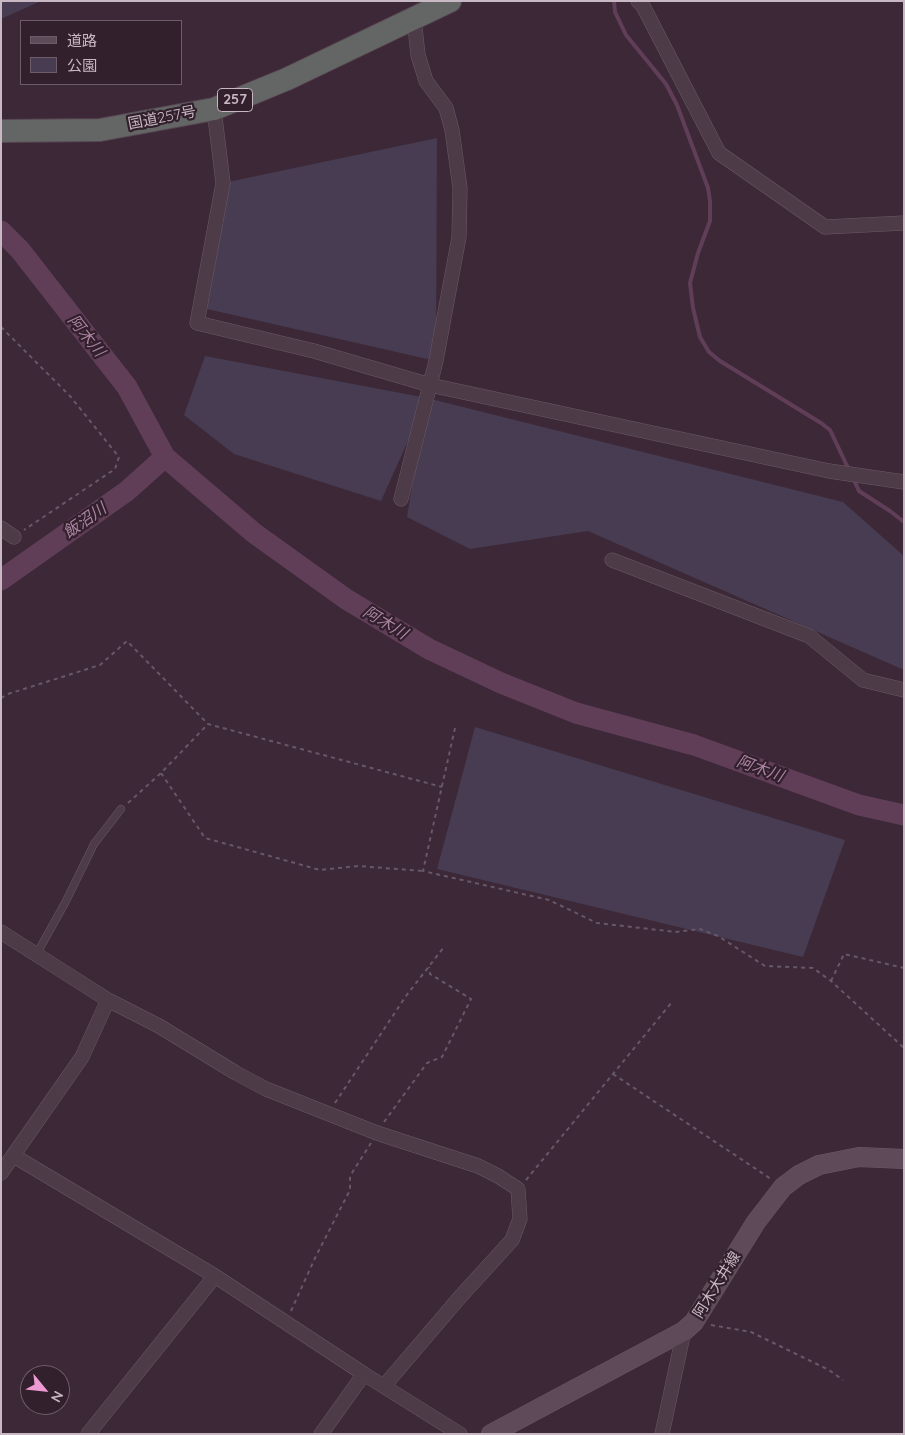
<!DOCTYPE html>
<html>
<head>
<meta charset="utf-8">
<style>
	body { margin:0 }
	#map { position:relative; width:905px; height:1435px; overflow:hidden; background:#3c2837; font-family:Quicksand,"Noto Sans JP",sans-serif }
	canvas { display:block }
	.frame { position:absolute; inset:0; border:2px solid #c8b8c3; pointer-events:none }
	.legend { position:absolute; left:20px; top:20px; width:162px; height:65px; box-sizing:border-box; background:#32202d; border:1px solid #6e5d69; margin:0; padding:6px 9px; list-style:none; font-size:15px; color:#c8b8c3 }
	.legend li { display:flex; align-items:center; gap:10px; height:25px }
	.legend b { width:25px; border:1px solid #6e5d69 }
	.north { position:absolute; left:20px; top:1365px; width:50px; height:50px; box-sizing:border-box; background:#32202d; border:1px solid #6e5d69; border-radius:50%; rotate:118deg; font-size:14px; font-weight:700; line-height:20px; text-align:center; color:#c8b8c3 }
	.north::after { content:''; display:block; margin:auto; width:18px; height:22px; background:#ec99d4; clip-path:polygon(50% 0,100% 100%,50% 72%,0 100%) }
</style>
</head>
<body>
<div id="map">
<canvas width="905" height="1435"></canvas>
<div class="frame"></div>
<ul class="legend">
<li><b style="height:6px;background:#5f4a59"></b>道路</li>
<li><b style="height:14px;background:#473c52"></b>公園</li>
</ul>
<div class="north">N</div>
</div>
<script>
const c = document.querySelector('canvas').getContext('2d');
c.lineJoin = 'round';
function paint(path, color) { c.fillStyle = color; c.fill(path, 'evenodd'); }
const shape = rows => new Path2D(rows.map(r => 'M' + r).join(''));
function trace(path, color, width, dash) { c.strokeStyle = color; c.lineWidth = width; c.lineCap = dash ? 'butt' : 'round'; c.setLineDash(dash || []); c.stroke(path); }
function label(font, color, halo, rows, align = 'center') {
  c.font = font + ' Quicksand,"Noto Sans JP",sans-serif'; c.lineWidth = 4.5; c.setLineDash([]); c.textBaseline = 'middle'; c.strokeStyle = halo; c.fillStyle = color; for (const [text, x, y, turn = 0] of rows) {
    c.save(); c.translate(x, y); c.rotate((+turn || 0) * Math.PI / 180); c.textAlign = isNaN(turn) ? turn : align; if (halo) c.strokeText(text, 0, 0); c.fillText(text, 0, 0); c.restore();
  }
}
const green = shape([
	[1,1,41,1,1,19],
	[437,138,436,361,207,309,223,183],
	[205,356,427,398,843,502,904,556,904,670,588,531,470,549,407,517,426,401,381,501,234,454,184,415],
	[475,727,845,840,803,957,437,869]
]);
const stream = shape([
	[614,1,615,12,626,35,666,84,677,105,708,188,710,201,710,221,698,253,690,283,693,308,700,337,709,352,720,361,821,423,830,430,849,470],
	[853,478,859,491,890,511,904,522]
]);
const river = shape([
	[1,231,20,250,127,387,165,457,254,533,346,599,429,649,501,683,576,713,694,745,859,805,904,815],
	[1,580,127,491,165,457]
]);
const path = shape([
	[1,327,70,396,119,457,115,469,24,530],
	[1,698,8,694,100,665,127,641,208,724,442,787],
	[455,728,423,871,549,900,597,923,676,932,700,929,718,936,765,966,813,968,831,981,904,1048],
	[161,773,205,838,320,870,358,866,423,871],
	[128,803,161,773,208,724],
	[831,981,844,954,904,968],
	[613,1074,771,1179],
	[335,1103,406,996,444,947],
	[384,1122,427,1063,442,1057,471,999,430,974,429,967],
	[526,1180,672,1002],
	[291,1311,315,1258,350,1190,350,1176,371,1143],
	[711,1325,751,1332,829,1370,843,1380]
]);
const service = shape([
	[36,955,65,903,94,844,121,809]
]);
const minor = shape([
	[638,1,643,6,719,153,825,227,904,223],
	[214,109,223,183,197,323,314,351,430,385,829,471,904,482],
	[401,499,436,361,459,237,460,188,452,130,446,108,426,81,418,55,414,18],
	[1,528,14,537],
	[612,560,809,636,863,680,904,690],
	[1,932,108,1000,159,1026,236,1073,266,1089,377,1133,478,1166,498,1176,518,1189,520,1219,512,1240,460,1297,384,1386],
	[14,1156,215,1276,364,1374,460,1434],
	[1,1173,82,1057,108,1000],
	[88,1434,215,1276],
	[321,1434,364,1374],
	[662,1434,684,1331]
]);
const secondary = shape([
	[491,1434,684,1331,694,1322,756,1222,783,1187,799,1175,819,1165,859,1157,904,1159]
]);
const trunk = shape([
	[1,131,100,130,214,109,287,79,450,1]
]);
const shields = [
	[235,100,35]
];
const shieldNames = [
	["257",235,100]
];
const streetNames = [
	["国道257号",162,118,-11],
	["阿木大井線",717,1285,-58]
];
const waterNames = [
	["阿木川",86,336,51],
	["飯沼川",85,521,-35],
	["阿木川",385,623,31],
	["阿木川",760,769,20]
];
paint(green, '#473c52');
trace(stream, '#613e58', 4);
trace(river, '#613e58', 21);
trace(service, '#6b5966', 8);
trace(minor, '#6b5966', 15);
trace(secondary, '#6b5966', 20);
trace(trunk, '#584653', 24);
trace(path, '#665869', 2, [4, 4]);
trace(service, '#4d3c48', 7);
trace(minor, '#4d3c48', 14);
trace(secondary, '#5f4a59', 19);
trace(trunk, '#636664', 22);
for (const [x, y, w] of shields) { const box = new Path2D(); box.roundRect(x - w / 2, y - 11.5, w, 23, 4); c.fillStyle = '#32202d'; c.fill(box); trace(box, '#c8b8c3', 1); }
label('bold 14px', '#c8b8c3', null, shieldNames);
label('15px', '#c8b8c3', '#32202d', streetNames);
label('italic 16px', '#ab83a1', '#32202d', waterNames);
</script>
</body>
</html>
